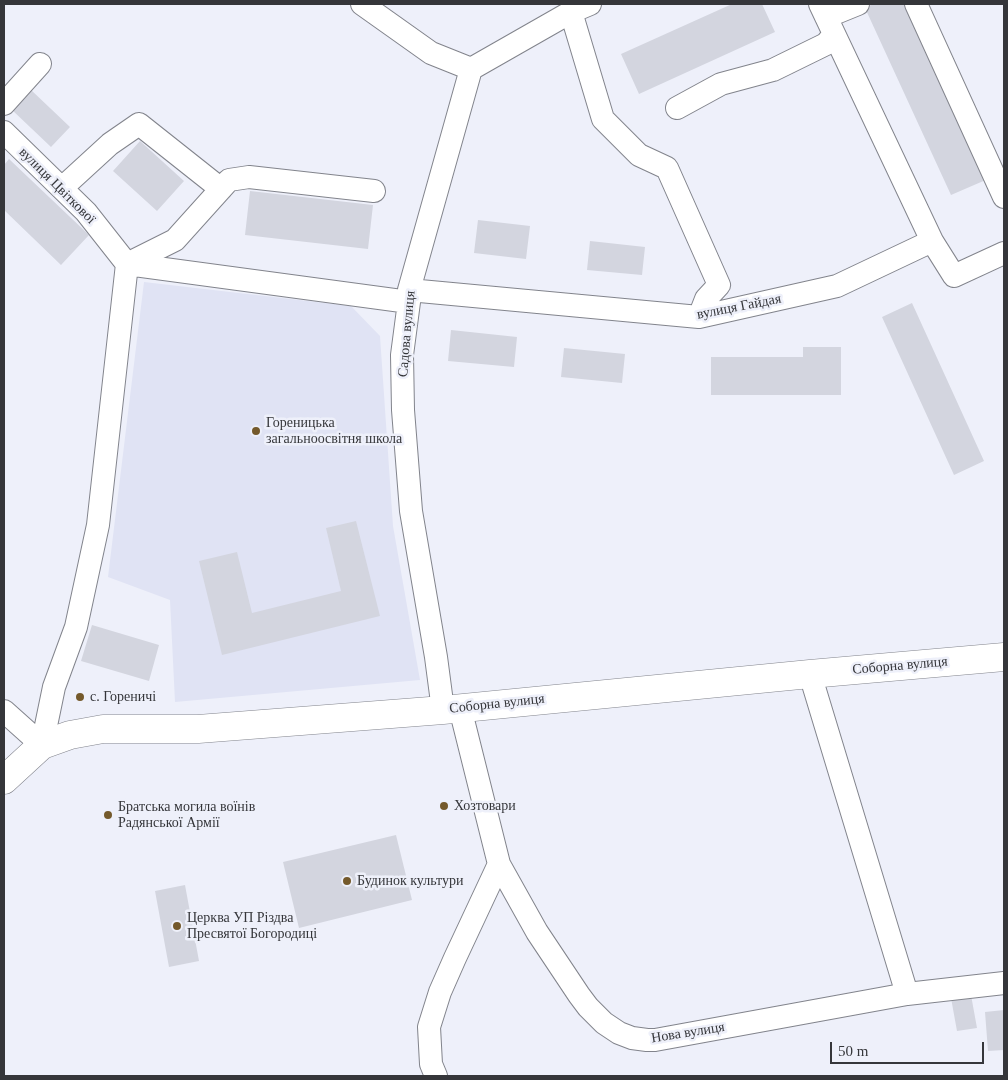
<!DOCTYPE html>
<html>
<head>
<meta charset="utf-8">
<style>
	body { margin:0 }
	#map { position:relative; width:1008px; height:1080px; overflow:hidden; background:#eef0fa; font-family:"Times New Roman",serif }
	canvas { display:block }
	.frame { position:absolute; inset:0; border:5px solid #35363a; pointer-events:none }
	.scale { position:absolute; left:830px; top:1042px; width:154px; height:22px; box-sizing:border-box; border:2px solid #35363a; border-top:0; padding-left:6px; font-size:15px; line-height:18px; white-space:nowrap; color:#35363a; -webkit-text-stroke:4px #eef0fa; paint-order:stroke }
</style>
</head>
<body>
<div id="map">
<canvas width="1008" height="1080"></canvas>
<div class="frame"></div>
<div class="scale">50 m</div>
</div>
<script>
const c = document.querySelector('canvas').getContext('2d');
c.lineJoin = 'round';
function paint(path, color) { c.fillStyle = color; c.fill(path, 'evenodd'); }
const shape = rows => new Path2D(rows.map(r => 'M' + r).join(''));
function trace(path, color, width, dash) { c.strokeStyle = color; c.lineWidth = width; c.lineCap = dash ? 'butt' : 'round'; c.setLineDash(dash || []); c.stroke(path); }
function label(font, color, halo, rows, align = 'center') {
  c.font = font + ' "Times New Roman",serif'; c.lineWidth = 5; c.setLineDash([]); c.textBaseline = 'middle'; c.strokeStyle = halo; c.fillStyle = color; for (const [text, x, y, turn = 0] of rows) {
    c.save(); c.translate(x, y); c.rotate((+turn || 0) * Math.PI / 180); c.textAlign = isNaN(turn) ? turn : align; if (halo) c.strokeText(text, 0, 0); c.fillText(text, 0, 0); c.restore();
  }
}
const built = shape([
	[144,282,351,306,380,336,393,526,420,680,175,702,170,600,108,577]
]);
const building = shape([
	[732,4,762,4,775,32,639,94,621,54],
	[873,4,908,4,988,179,951,195,865,8],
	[30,89,70,127,51,147,11,109],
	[140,141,184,181,157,211,113,171],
	[9,159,89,235,61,265,4,210,4,165],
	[250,191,373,205,368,249,245,235],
	[478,220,530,226,526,259,474,253],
	[590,241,645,247,642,275,587,270],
	[912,303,984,461,954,475,882,317],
	[451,330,517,337,514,367,448,361],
	[803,347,841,347,841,395,711,395,711,357,803,357],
	[564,348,625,354,622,383,561,377],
	[356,521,380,616,222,655,199,561,237,552,252,613,341,591,326,528],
	[92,625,159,645,149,681,81,661],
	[396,835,412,900,299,928,283,862],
	[185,885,199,961,169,967,155,891],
	[971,995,977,1028,957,1031,951,998],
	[1004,1010,1004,1050,988,1051,985,1012]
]);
const minor = shape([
	[362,4,431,53,471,69],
	[820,4,932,241],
	[916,4,1004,197],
	[571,12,603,119,639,155,667,168,719,285,706,299,699,317],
	[826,17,858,4],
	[4,104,40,64],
	[677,108,721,84,773,70,826,44,834,34],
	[4,132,86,212,127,264,175,240,229,180,249,177,374,191],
	[62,188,110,144,139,124,221,189],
	[409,290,699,317,837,286,932,241,954,276,1004,253],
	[810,674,907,994],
	[460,708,499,864,537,932,579,995,588,1007,604,1023,619,1033,632,1038,647,1040,655,1040,907,994,1004,983],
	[443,710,436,657,411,511,403,410,402,355,409,302,409,290,471,69,571,12,590,4],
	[4,711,42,745],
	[42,745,54,687,76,627,98,525,127,264,409,302],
	[436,1076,431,1064,429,1027,440,992,455,958,499,864]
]);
const major = shape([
	[4,780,42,745,70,735,103,729,198,729,443,710,810,674,1004,657]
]);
const markers = [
	[256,431,5,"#74592b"],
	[80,697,5,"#74592b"],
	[444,806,5,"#74592b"],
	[108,815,5,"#74592b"],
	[347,881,5,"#74592b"],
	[177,926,5,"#74592b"]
];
const streetNames = [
	["вулиця Цвіткової",57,186,45],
	["вулиця Гайдая",739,307,-11],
	["Садова вулиця",407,334,-85],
	["Соборна вулиця",900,666,-5],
	["Соборна вулиця",497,704,-6],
	["Нова вулиця",688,1033,-9]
];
const poiNames = [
	["Гореницька",266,423],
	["загальноосвітня школа",266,439],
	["с. Гореничі",90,697],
	["Хозтовари",454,806],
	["Братська могила воїнів",118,807],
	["Радянської Армії",118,823],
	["Будинок культури",357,881],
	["Церква УП Різдва",187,918],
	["Пресвятої Богородиці",187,934]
];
paint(built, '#e0e3f4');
paint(building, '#d3d5df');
trace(minor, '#82848c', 24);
trace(major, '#82848c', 29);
trace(minor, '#fff', 22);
trace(major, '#fff', 28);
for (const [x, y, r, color] of markers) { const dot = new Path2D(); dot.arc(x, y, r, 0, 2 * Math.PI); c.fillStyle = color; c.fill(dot); trace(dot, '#eef0fa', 2); }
label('14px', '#35363a', '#eef0fa', streetNames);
label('14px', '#35363a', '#eef0fa', poiNames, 'left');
</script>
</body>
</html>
